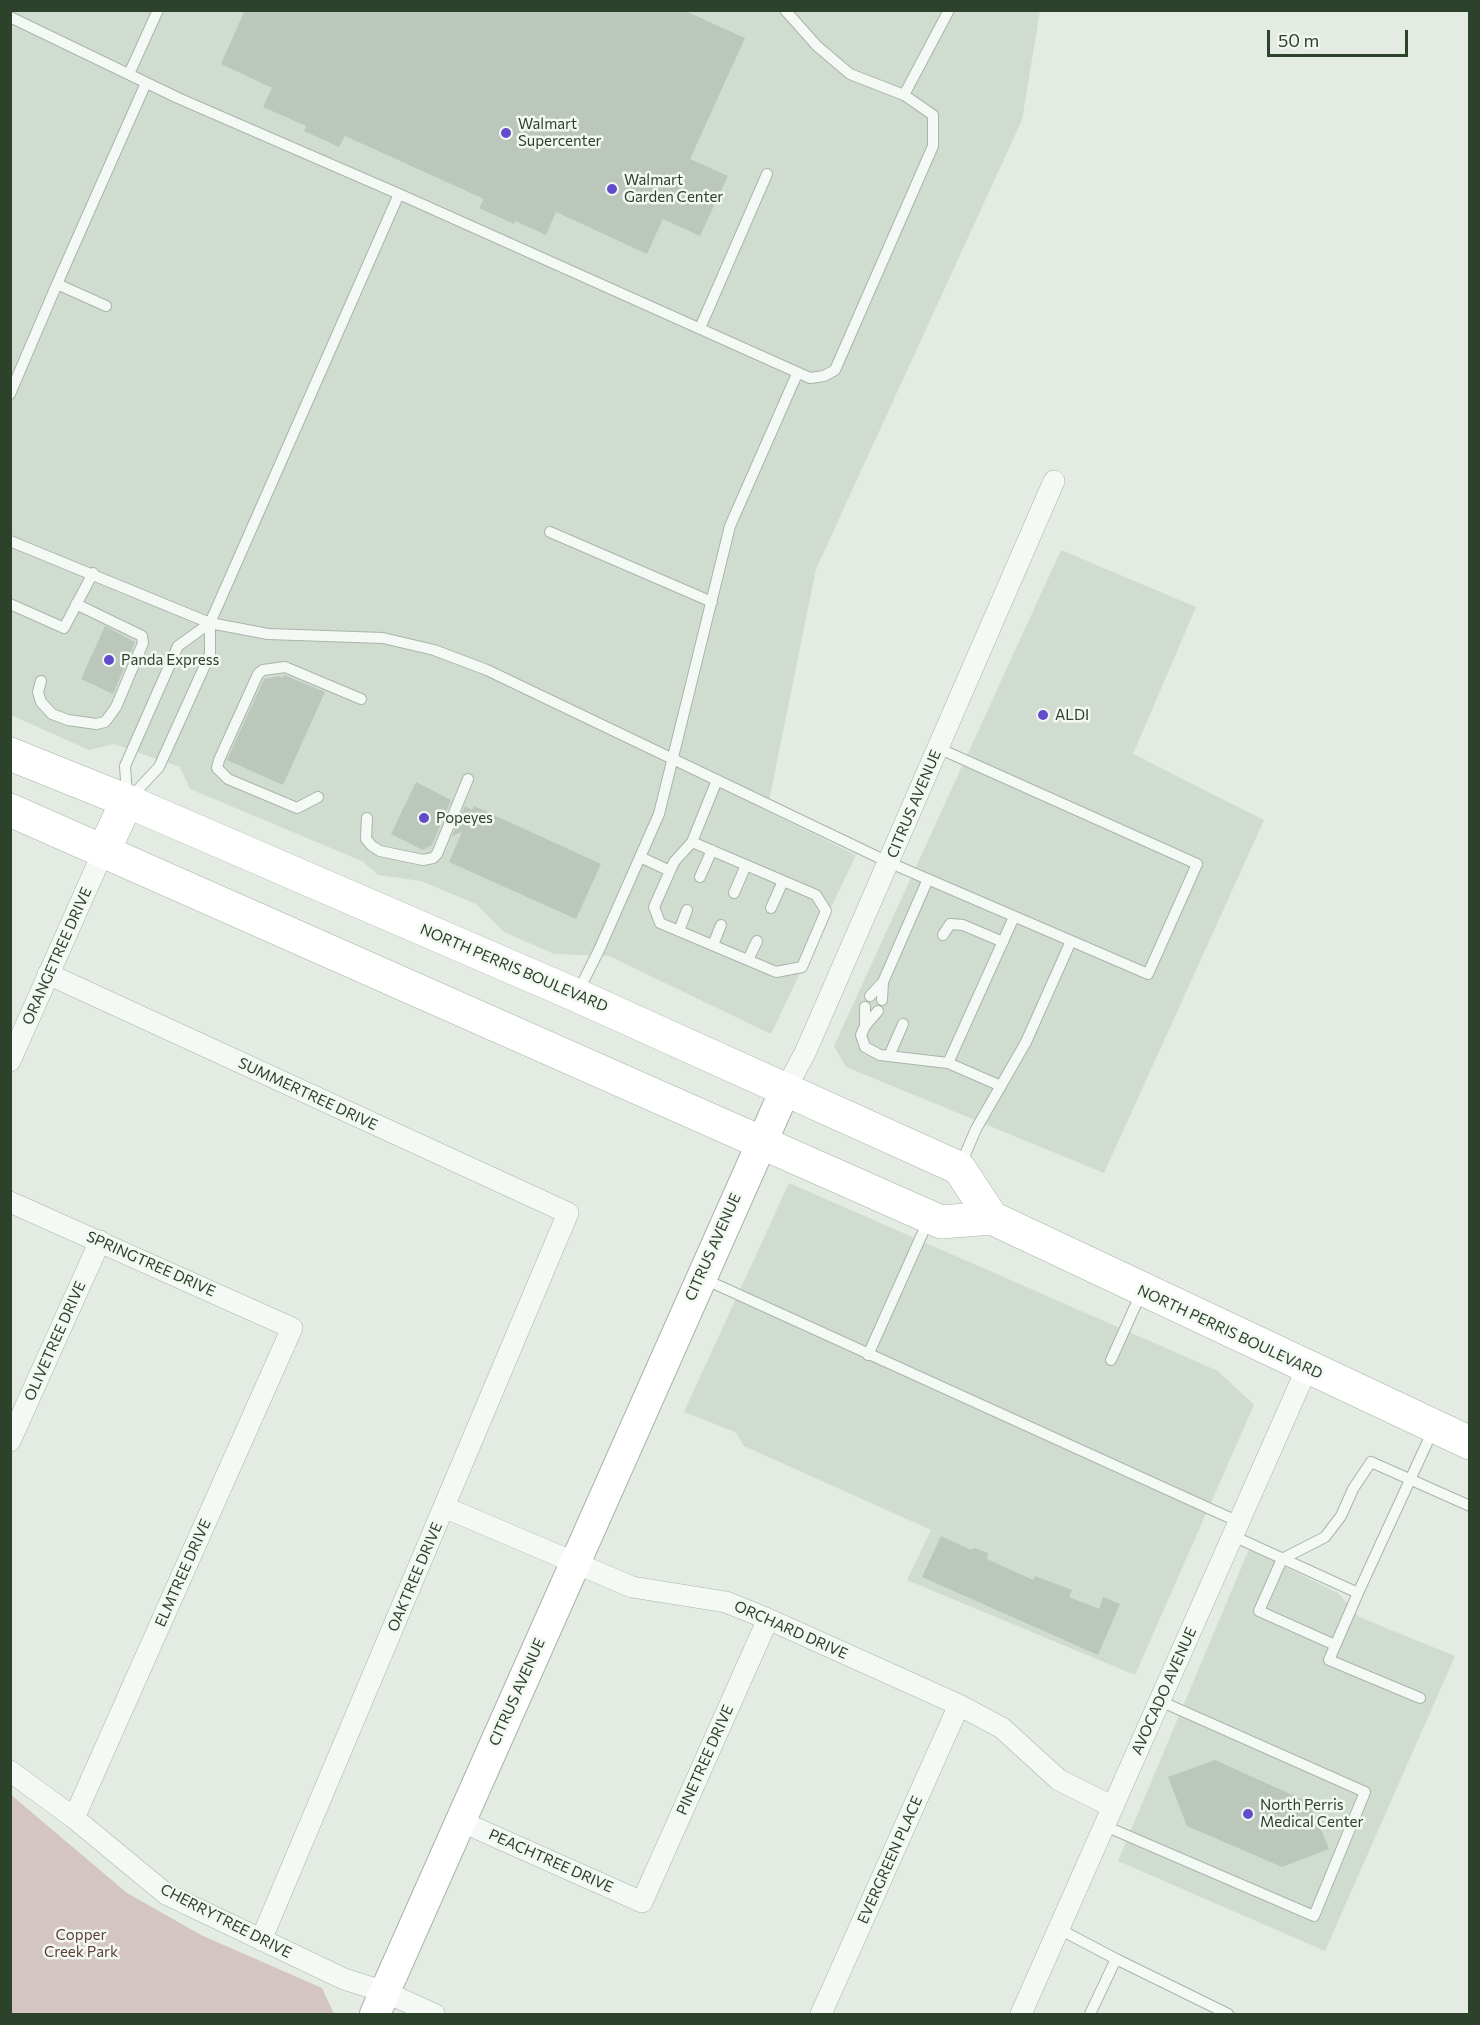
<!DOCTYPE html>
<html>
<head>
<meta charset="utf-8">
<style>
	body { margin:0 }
	#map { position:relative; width:1480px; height:2025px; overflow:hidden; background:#e3ebe3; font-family:Commissioner,sans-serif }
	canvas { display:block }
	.frame { position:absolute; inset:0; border:12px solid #2c422b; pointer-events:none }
	.scale { position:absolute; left:1267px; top:30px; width:141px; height:27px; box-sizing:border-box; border:3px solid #2c422b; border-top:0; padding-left:8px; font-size:18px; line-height:21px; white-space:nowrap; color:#2c422b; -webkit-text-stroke:4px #f3f8f2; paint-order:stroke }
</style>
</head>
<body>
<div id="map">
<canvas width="1480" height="2025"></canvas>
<div class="frame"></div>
<div class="scale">50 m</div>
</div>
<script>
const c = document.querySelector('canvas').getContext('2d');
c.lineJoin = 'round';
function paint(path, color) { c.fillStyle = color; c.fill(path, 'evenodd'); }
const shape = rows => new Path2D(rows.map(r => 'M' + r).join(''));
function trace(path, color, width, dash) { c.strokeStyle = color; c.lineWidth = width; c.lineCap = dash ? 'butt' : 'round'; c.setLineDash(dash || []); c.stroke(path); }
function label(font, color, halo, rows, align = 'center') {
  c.font = font + ' Commissioner,sans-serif'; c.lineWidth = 5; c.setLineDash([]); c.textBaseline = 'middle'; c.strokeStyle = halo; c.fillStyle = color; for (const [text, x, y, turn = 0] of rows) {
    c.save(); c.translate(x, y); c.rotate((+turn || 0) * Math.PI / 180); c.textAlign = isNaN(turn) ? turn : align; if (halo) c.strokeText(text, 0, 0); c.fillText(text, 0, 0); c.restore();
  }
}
const built = shape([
	[11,11,1040,11,1022,120,816,569,767,811,856,855,771,1034,609,956,554,954,504,932,476,904,421,881,378,875,362,861,190,789,180,767,114,744,89,750,11,715],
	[1061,550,1196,607,1133,754,1264,820,1104,1173,846,1067,834,1046],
	[789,1183,1218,1371,1254,1405,1135,1675,907,1580,931,1530,744,1446,735,1432,684,1412],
	[1249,1549,1338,1593,1359,1617,1455,1656,1325,1951,1118,1861]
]);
const green = shape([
	[10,1794,127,1893,201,1935,322,1988,334,2014,11,2014]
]);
const building = shape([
	[245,10,683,10,745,38,690,159,728,176,700,236,663,219,647,254,556,212,546,235,515,221,514,224,479,208,484,199,345,136,339,147,304,131,306,126,263,107,272,88,221,64],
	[105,626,135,642,113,694,81,679],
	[284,675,325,692,283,785,227,760,264,679,278,676,283,678],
	[416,782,451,800,432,845,423,850,391,834],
	[465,806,472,810,474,806,601,864,576,919,449,862,462,832,452,836],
	[941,1536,971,1550,974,1548,988,1553,987,1559,1033,1580,1035,1576,1072,1590,1069,1597,1099,1609,1103,1597,1120,1604,1098,1655,922,1577],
	[1215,1760,1310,1803,1329,1849,1282,1867,1187,1826,1168,1777]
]);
const lane = shape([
	[785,10,817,46,850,74,904,95,949,10],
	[10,17,178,98,399,194,810,378,824,376,835,370,933,146,933,115,904,95],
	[129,74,158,10],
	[106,306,57,284,146,83],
	[700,328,767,174],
	[10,394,57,284],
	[550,532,712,602],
	[10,541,210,623,268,634,383,638,434,650,487,670,888,862,1148,974,1197,864,938,748],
	[10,604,64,628,93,573],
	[41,681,38,692,41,702,52,714,68,720,96,724,105,722,116,707,143,643,142,636,76,604],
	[127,795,125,766,178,646,210,623],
	[318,797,297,808,228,779,217,768,219,760,258,674,263,670,285,667,361,699],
	[130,798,159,767,210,654,210,623,399,194],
	[367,818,366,839,372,846,380,851,423,860,433,858,437,854,468,779],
	[692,842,816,895,826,911,802,967,776,972,660,923,654,907,674,862,692,842,717,780],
	[640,857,670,871],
	[700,877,712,850],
	[734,893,746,865],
	[771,908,783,881],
	[679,931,687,910],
	[943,935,950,924,963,925,1003,942],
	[713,945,721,925],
	[748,960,757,941],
	[578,992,599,950,659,814,730,526,797,374],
	[870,996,883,982],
	[882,1000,883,982,928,879],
	[878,1011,865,1026,861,1035,865,1047,880,1055,948,1063,1001,1086],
	[865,1026,865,1007],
	[889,1056,903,1024],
	[948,1063,1014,917],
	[961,1164,976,1129,1026,1042,1071,941],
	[704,1279,1239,1522],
	[868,1355,928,1221],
	[1111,1360,1142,1291],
	[1233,1536,1358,1593,1433,1430],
	[1358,1593,1329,1660,1420,1698],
	[1335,1645,1259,1611,1282,1559,1325,1537,1341,1516,1353,1489,1371,1462,1470,1506],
	[1105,1826,1314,1916,1365,1792,1160,1701],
	[1059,1929,1116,1959,1090,2014],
	[1116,1959,1228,2014]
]);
const street = shape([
	[48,974,568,1213,261,1940],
	[10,1061,104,850],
	[786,1088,805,1053,1054,481],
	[10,1202,292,1328,74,1818],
	[10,1441,100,1241],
	[444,1507,632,1587,726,1602,768,1619,959,1705,1002,1728,1059,1780,1113,1807],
	[10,1771,74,1818,166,1894,344,1979,385,1992,434,2014],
	[460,1821,642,1902,768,1619],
	[821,2014,959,1705],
	[1021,2014,1307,1368]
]);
const secondary = shape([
	[375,2014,786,1088]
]);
const primary = shape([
	[10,754,127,801,576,995,959,1168,992,1218,1470,1443],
	[10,810,941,1222,992,1218],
	[104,850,127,801]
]);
const markers = [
	[506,133,6,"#634ccb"],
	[612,189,6,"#634ccb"],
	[109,660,6,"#634ccb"],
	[1043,715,6,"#634ccb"],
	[424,818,6,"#634ccb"],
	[1248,1814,6,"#634ccb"]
];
const poiNames = [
	["Walmart",518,124],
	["Supercenter",518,141],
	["Walmart",624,180],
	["Garden Center",624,197],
	["Panda Express",121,660],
	["ALDI",1055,715],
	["Popeyes",436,818],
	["North Perris",1260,1805],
	["Medical Center",1260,1822]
];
const streetNames = [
	["CITRUS AVENUE",914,804,-67],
	["ORANGETREE DRIVE",57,956,-66],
	["NORTH PERRIS BOULEVARD",514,968,23],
	["SUMMERTREE DRIVE",308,1094,25],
	["CITRUS AVENUE",713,1247,-66],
	["SPRINGTREE DRIVE",151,1264,24],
	["NORTH PERRIS BOULEVARD",1230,1332,25],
	["OLIVETREE DRIVE",55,1341,-66],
	["ELMTREE DRIVE",183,1573,-66],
	["OAKTREE DRIVE",415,1577,-67],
	["ORCHARD DRIVE",791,1630,24],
	["AVOCADO AVENUE",1164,1691,-66],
	["CITRUS AVENUE",517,1692,-66],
	["PINETREE DRIVE",705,1760,-66],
	["EVERGREEN PLACE",890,1860,-66],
	["PEACHTREE DRIVE",551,1861,24],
	["CHERRYTREE DRIVE",226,1921,27]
];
const parkNames = [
	["Copper",81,1935],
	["Creek Park",81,1952]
];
paint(built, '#d1dcd1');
paint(green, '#d4c5c4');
paint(building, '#bac7ba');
trace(lane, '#a8b5a8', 12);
trace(street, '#a8b5a8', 22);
trace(secondary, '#a8b5a8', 32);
trace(primary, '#a3b6a2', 34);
trace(lane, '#f5f9f5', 10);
trace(street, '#f5f9f5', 21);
trace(secondary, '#fff', 30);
trace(primary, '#fff', 33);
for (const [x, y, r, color] of markers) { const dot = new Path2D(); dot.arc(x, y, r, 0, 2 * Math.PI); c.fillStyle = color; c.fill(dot); trace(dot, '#f3f8f2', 2); }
label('15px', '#2c422b', '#f3f8f2', poiNames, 'left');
label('15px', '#2c422b', '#f3f8f2', streetNames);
label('15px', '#5e3e38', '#f3f8f2', parkNames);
</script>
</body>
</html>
